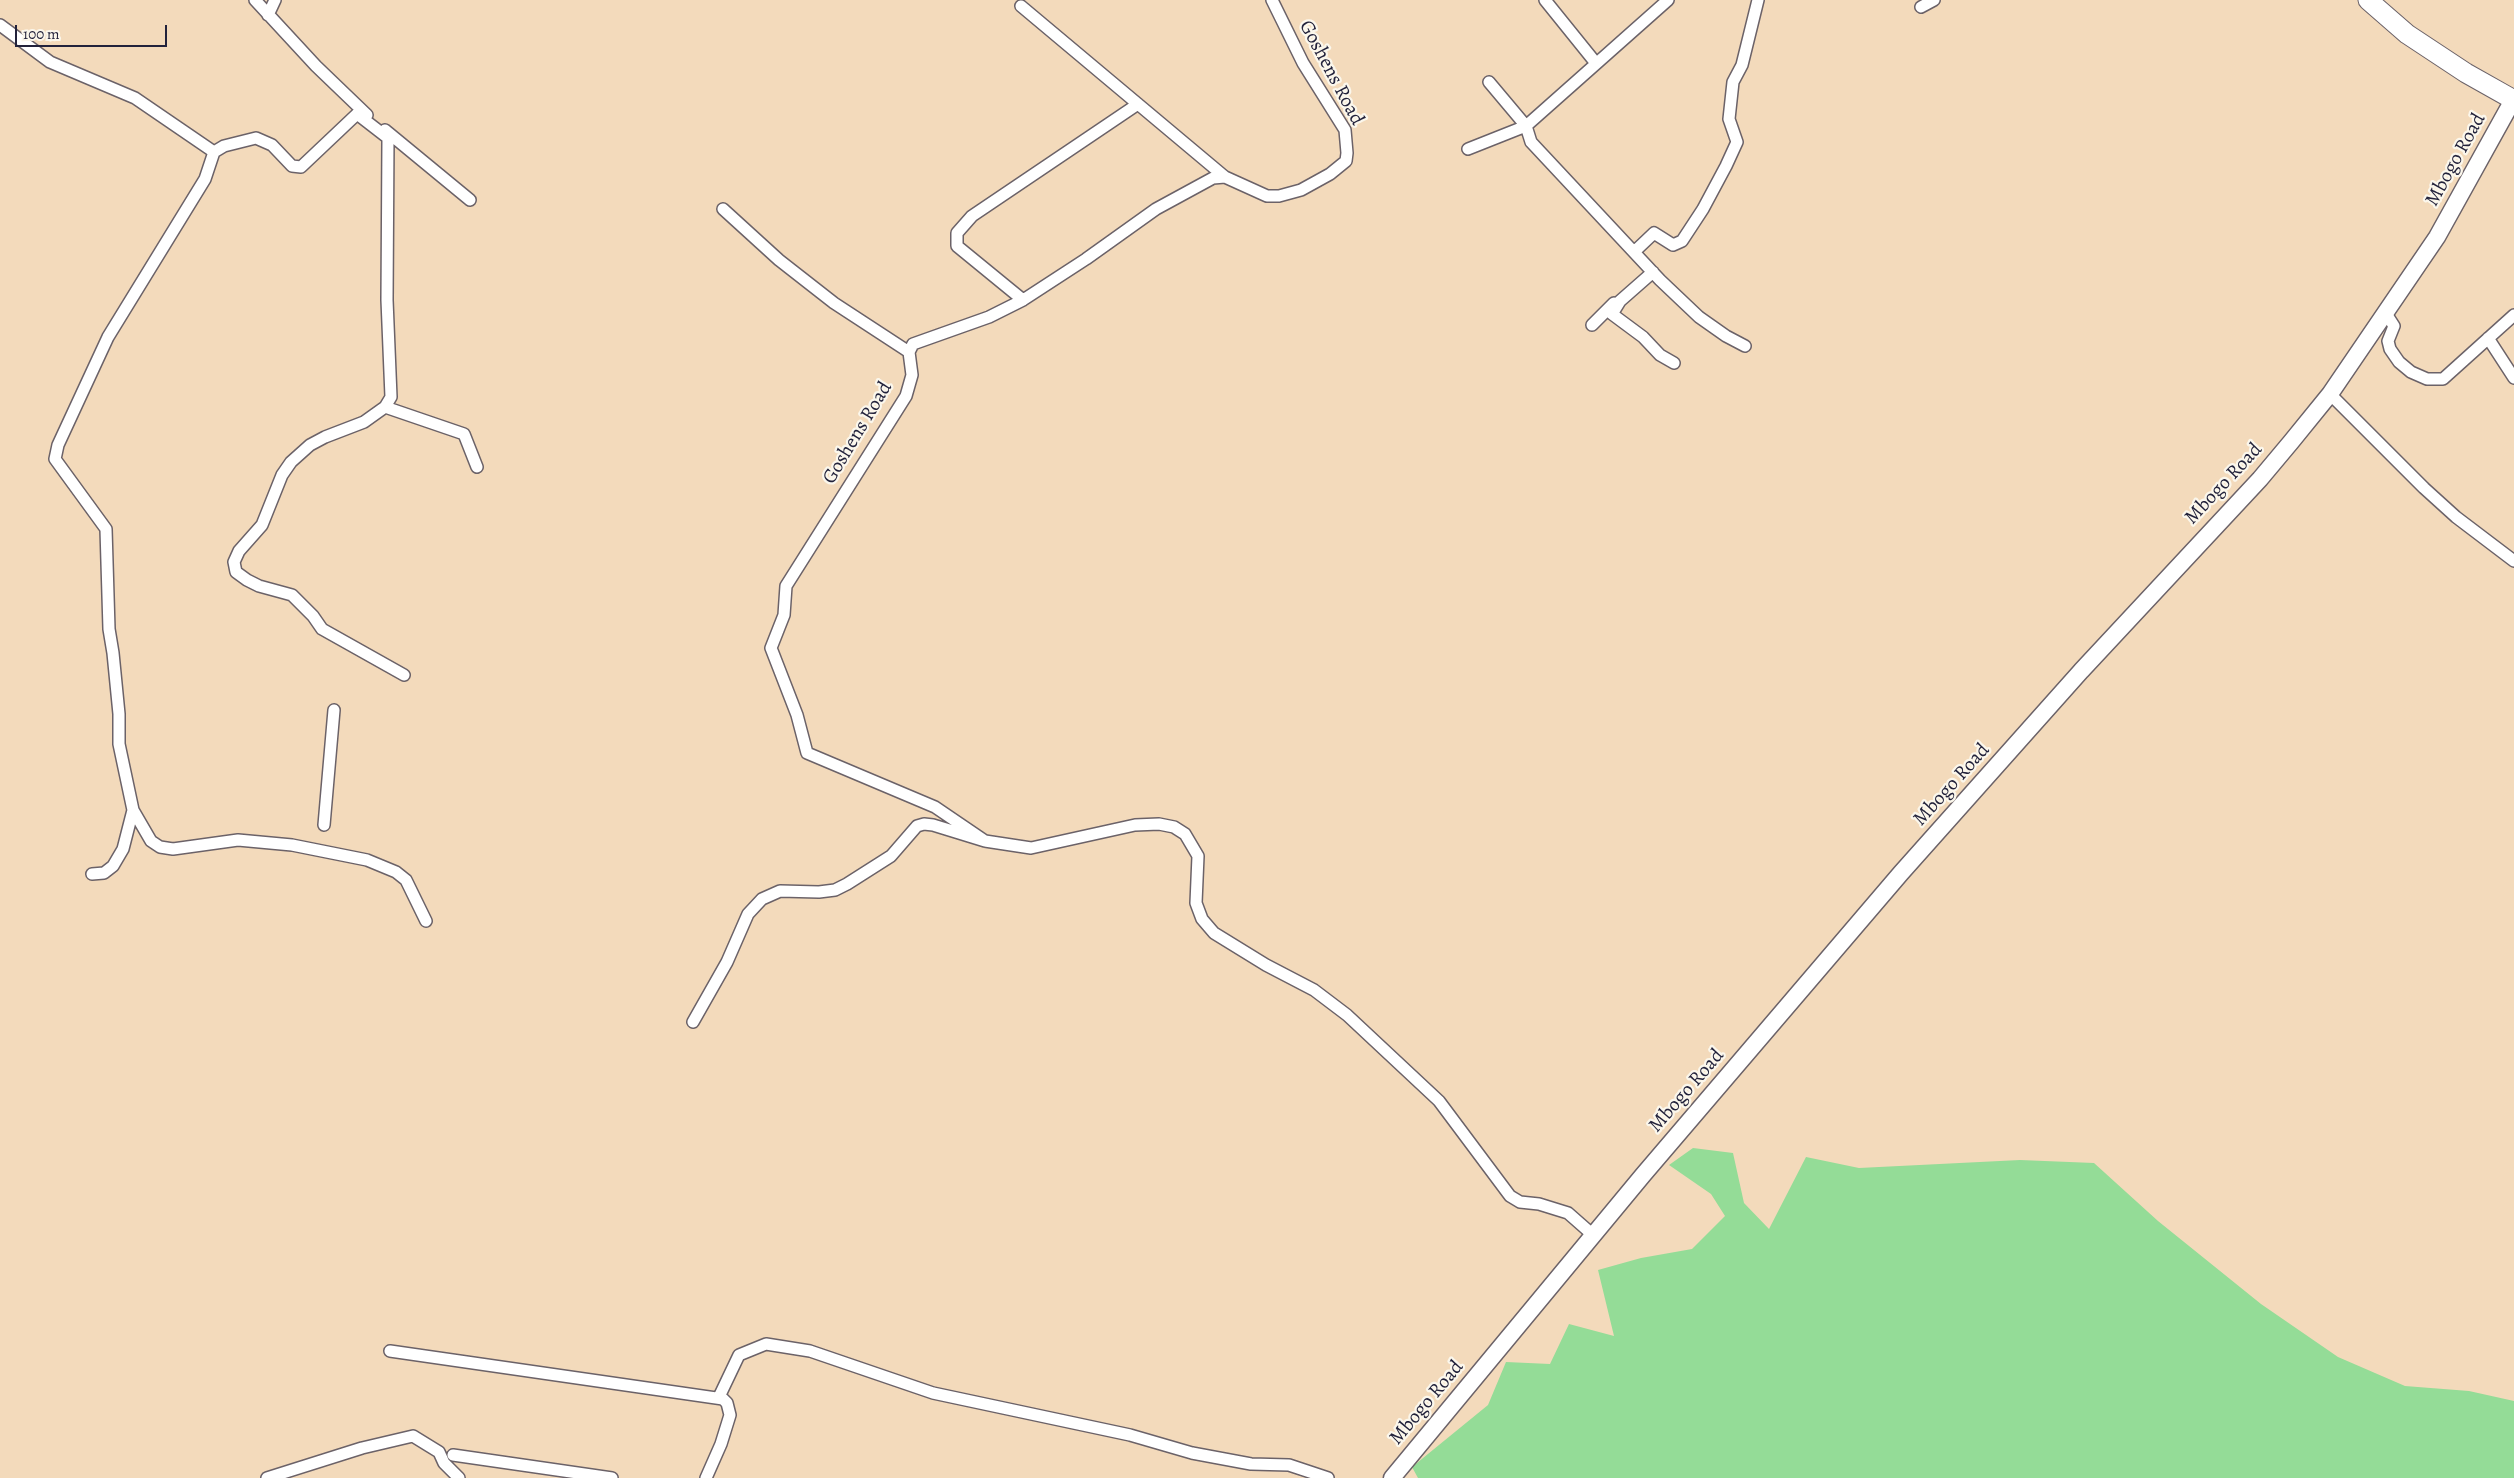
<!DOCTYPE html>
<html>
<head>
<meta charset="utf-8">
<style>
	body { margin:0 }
	#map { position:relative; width:2514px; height:1478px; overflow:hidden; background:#f3dabb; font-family:Alegreya,serif }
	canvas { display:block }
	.scale { position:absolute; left:15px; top:25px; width:152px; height:22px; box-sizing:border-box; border:2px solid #22223b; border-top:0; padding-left:6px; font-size:15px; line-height:18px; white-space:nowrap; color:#22223b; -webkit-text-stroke:4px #fbf7ec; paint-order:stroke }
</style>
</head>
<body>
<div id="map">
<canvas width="2514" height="1478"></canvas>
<div class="scale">100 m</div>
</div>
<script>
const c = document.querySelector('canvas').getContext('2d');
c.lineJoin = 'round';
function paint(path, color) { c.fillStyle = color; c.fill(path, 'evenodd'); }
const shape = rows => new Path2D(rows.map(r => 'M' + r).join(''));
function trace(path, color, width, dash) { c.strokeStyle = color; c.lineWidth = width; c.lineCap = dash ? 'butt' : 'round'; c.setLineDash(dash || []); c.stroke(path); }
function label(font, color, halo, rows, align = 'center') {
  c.font = font + ' Alegreya,serif'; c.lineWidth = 4.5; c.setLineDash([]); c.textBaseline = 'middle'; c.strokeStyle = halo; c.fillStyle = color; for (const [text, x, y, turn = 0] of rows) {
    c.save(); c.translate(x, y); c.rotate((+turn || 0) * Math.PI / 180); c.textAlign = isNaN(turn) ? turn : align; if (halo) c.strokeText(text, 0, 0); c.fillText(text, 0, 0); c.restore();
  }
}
const green = shape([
	[1693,1148,1733,1153,1744,1203,1769,1229,1806,1157,1859,1168,2020,1160,2094,1163,2158,1221,2261,1304,2338,1357,2405,1386,2469,1391,2514,1401,2514,1478,1418,1478,1412,1467,1488,1405,1506,1362,1550,1364,1569,1324,1614,1336,1598,1270,1641,1258,1692,1249,1725,1216,1711,1194,1669,1165]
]);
const street = shape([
	[255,0,316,66,367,115],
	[1545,0,1595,62],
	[1021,6,1225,177],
	[1921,7,1934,0],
	[268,15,275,0],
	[0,25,50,62,135,98,214,152],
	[1489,82,1526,126,1531,142,1660,280,1699,317,1726,336,1745,346],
	[385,130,470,200],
	[1468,149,1526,126,1668,0],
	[723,209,779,260,834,303,909,352],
	[1634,252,1654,233,1673,245,1682,241,1703,209,1726,166,1737,142,1729,119,1733,82,1742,65,1758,0],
	[1653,272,1620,301,1612,314,1643,337,1660,355,1674,363],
	[1023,300,957,246,957,233,972,216,1138,104],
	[2385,312,2394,326,2388,341,2390,349,2399,362,2411,372,2427,379,2443,379,2514,315],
	[1592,325,1614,303],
	[2488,338,2514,378],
	[2330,394,2424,488,2456,517,2514,561],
	[385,407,464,434,477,467],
	[133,810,151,841,160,847,173,849,238,840,292,845,367,860,396,872,406,880,426,921],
	[324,825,334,710],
	[985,841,935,807,807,753,797,715,771,648,784,615,786,586,906,396,912,375,909,352,913,344,989,317,1023,300,1086,259,1156,209,1213,178,1225,177,1267,196,1279,196,1301,190,1330,174,1346,161,1347,153,1345,130,1303,63,1272,0],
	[92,874,104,873,113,866,123,849,133,810,119,744,119,714,113,653,109,629,106,529,55,459,58,445,108,337,205,179,214,152,224,146,256,138,272,145,292,166,301,167,357,114,388,138,387,300,391,397,385,407,364,422,325,437,310,445,291,462,282,475,262,525,239,551,234,562,236,572,247,580,259,586,292,595,313,616,322,629,404,675],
	[693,1022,727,962,748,914,762,899,780,891,819,892,835,890,847,884,891,856,917,826,924,824,933,825,985,841,1031,848,1135,825,1159,824,1174,827,1185,834,1198,856,1196,903,1202,919,1214,933,1266,965,1314,990,1347,1015,1439,1101,1510,1196,1520,1202,1539,1204,1568,1213,1593,1235],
	[390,1351,723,1399,727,1403,730,1415,721,1444,706,1478],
	[719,1397,739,1355,766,1344,810,1351,933,1393,1130,1435,1192,1453,1251,1464,1289,1465,1328,1478],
	[453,1455,612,1478],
	[267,1478,362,1448,413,1436,439,1452,444,1463,459,1478]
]);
const secondary = shape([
	[1392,1478,1643,1175,1901,873,2081,671,2260,479,2291,442,2330,394,2437,237,2513,100]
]);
const primary = shape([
	[2368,0,2407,34,2466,73,2514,100]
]);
const streetNames = [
	["Goshens Road",1331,73,62],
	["Mbogo Road",2456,160,-61],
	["Goshens Road",858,433,-59],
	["Mbogo Road",2224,484,-47],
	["Mbogo Road",1952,785,-48],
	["Mbogo Road",1687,1091,-49],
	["Mbogo Road",1427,1403,-50]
];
paint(green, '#94dc97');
trace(street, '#6b6268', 14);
trace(secondary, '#6b6268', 19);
trace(primary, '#6b6268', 21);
trace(street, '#fff', 11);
trace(secondary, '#fff', 16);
trace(primary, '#fff', 19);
label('20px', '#22223b', '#fbf7ec', streetNames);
</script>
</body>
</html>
